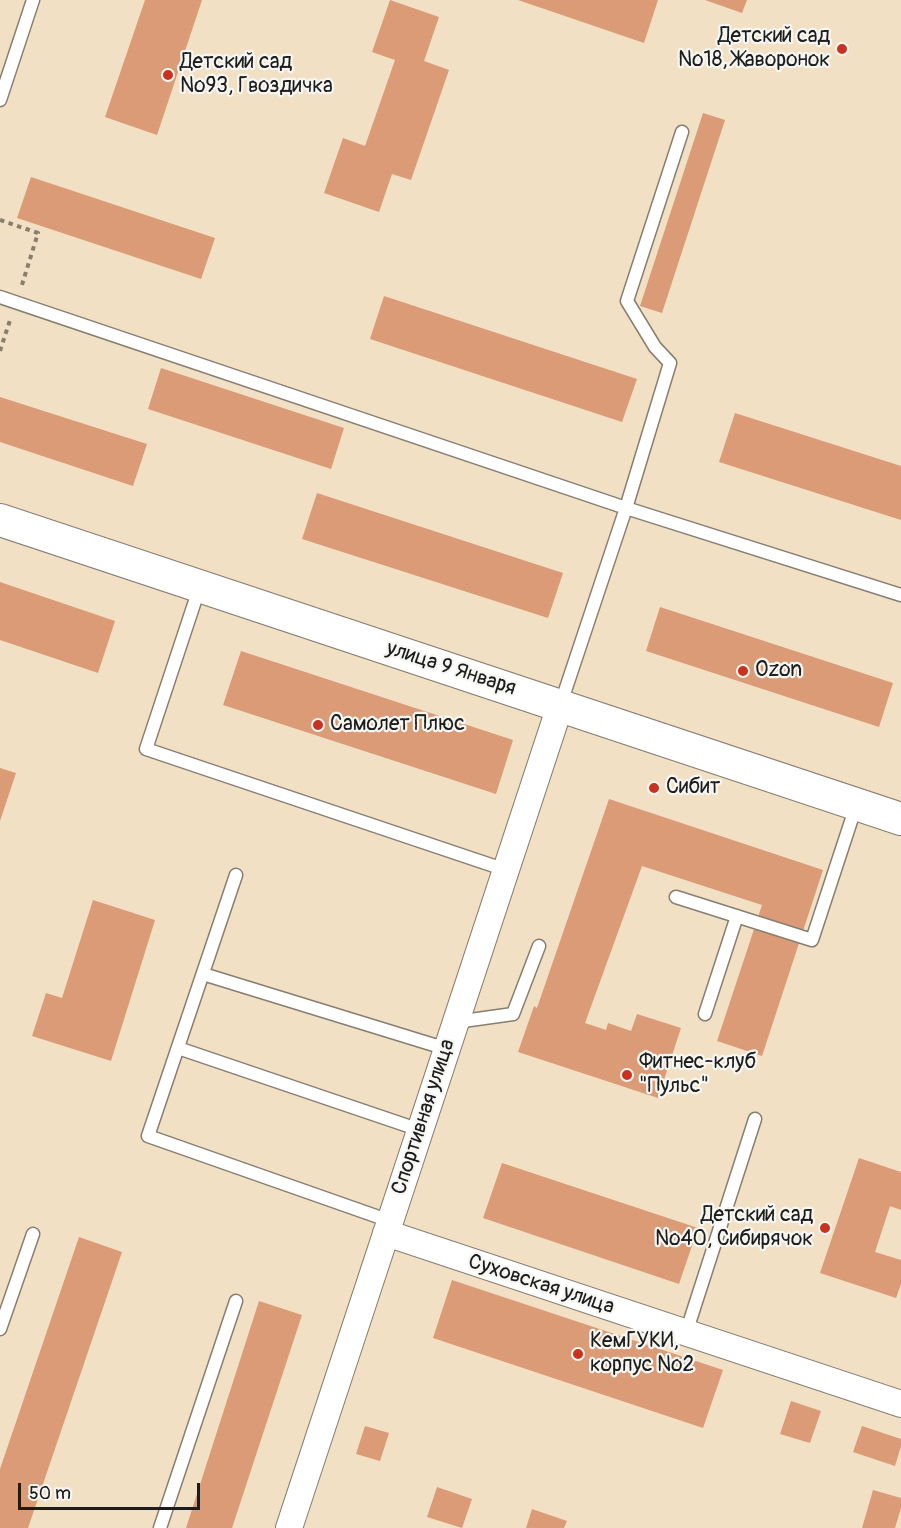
<!DOCTYPE html>
<html>
<head>
<meta charset="utf-8">
<style>
	body { margin:0 }
	#map { position:relative; width:901px; height:1528px; overflow:hidden; background:#f2e0c4; font-family:Pangolin,sans-serif }
	canvas { display:block }
	.scale { position:absolute; left:18px; top:1483px; width:182px; height:27px; box-sizing:border-box; border:3px solid #1c1c1c; border-top:0; padding-left:8px; font-size:18px; line-height:21px; white-space:nowrap; color:#1c1c1c; -webkit-text-stroke:4px #f6f6f2; paint-order:stroke }
</style>
</head>
<body>
<div id="map">
<canvas width="901" height="1528"></canvas>
<div class="scale">50 m</div>
</div>
<script>
const c = document.querySelector('canvas').getContext('2d');
c.lineJoin = 'round';
function paint(path, color) { c.fillStyle = color; c.fill(path, 'evenodd'); }
const shape = rows => new Path2D(rows.map(r => 'M' + r).join(''));
function trace(path, color, width, dash) { c.strokeStyle = color; c.lineWidth = width; c.lineCap = dash ? 'butt' : 'round'; c.setLineDash(dash || []); c.stroke(path); }
function label(font, color, halo, rows, align = 'center') {
  c.font = font + ' Pangolin,sans-serif'; c.lineWidth = 4.5; c.setLineDash([]); c.textBaseline = 'middle'; c.strokeStyle = halo; c.fillStyle = color; for (const [text, x, y, turn = 0] of rows) {
    c.save(); c.translate(x, y); c.rotate((+turn || 0) * Math.PI / 180); c.textAlign = isNaN(turn) ? turn : align; if (halo) c.strokeText(text, 0, 0); c.fillText(text, 0, 0); c.restore();
  }
}
const building = shape([
	[145,0,202,0,157,135,105,117],
	[390,0,439,17,424,61,449,70,411,180,392,174,379,212,324,193,343,138,365,146,395,60,372,52],
	[518,0,658,0,644,43],
	[705,0,747,0,742,13],
	[703,113,725,120,662,313,640,306],
	[31,177,215,238,201,279,17,218],
	[384,296,637,379,622,422,370,339],
	[161,368,344,428,331,469,148,409],
	[0,397,147,444,133,486,0,442],
	[735,413,901,466,901,520,719,462],
	[317,493,563,573,548,618,302,539],
	[0,582,115,621,98,673,0,640],
	[660,607,893,683,879,727,646,651],
	[241,651,513,740,496,794,223,705],
	[0,768,16,773,0,821],
	[609,799,823,870,762,1056,717,1041,762,905,642,866,585,1023,606,1030,608,1023,631,1031,637,1014,681,1028,658,1098,518,1052,534,1006,537,1008],
	[93,900,155,920,111,1061,32,1036,46,993,62,998],
	[859,1158,901,1172,901,1210,890,1206,875,1252,901,1260,901,1284,896,1298,820,1273],
	[502,1163,698,1228,679,1284,483,1218],
	[79,1237,122,1252,28,1528,0,1528,0,1469],
	[452,1280,723,1370,703,1428,433,1338],
	[259,1301,302,1315,232,1528,186,1528],
	[791,1401,821,1411,810,1443,780,1434],
	[365,1426,389,1433,380,1461,356,1454],
	[862,1426,901,1439,901,1446,895,1466,853,1452],
	[437,1487,472,1499,462,1528,427,1517],
	[873,1490,901,1498,901,1508,895,1528,862,1528],
	[532,1509,567,1521,564,1528,526,1528]
]);
const path = shape([
	[0,220,38,233,21,288],
	[0,351,11,317]
]);
const service = shape([
	[0,100,33,0],
	[0,297,626,508,901,595],
	[200,586,146,749,506,870],
	[560,706,626,508,670,363,655,347,627,301,682,132],
	[236,875,148,1136,390,1221],
	[676,897,812,940,856,806],
	[203,974,447,1049],
	[705,1014,737,916],
	[456,1022,513,1014,539,946],
	[178,1048,420,1130],
	[0,1329,33,1234],
	[686,1333,755,1119],
	[160,1528,236,1301]
]);
const minor = shape([
	[386,1233,901,1404],
	[289,1528,560,706]
]);
const tertiary = shape([
	[0,520,901,819]
]);
const markers = [
	[842,49,6,"#c8321e"],
	[168,75,6,"#c8321e"],
	[743,671,6,"#c8321e"],
	[318,725,6,"#c8321e"],
	[654,788,6,"#c8321e"],
	[627,1075,6,"#c8321e"],
	[825,1228,6,"#c8321e"],
	[578,1354,6,"#c8321e"]
];
const poiNames = [
	["Детский сад",830,37,"right"],
	["№18, Жаворонок",830,61,"right"],
	["Детский сад",180,63],
	["№93, Гвоздичка",180,87],
	["Ozon",755,671],
	["Самолет Плюс",330,725],
	["Сибит",666,788],
	["Фитнес-клуб",639,1063],
	["\"Пульс\"",639,1087],
	["Детский сад",813,1216,"right"],
	["№40, Сибирячок",813,1240,"right"],
	["КемГУКИ,",590,1342],
	["корпус №2",590,1366]
];
const streetNames = [
	["улица 9 Января",451,669,18],
	["Спортивная улица",424,1117,-72],
	["Суховская улица",541,1285,18]
];
paint(building, '#da9b76');
trace(service, '#877e70', 15);
trace(minor, '#877e70', 28);
trace(tertiary, '#877e70', 34);
trace(path, '#877e70', 4, [4.5, 4.5]);
trace(service, '#fff', 12);
trace(minor, '#fff', 26);
trace(tertiary, '#fff', 32);
for (const [x, y, r, color] of markers) { const dot = new Path2D(); dot.arc(x, y, r, 0, 2 * Math.PI); c.fillStyle = color; c.fill(dot); trace(dot, '#f6f6f2', 2); }
label('21px', '#1c1c1c', '#f6f6f2', poiNames, 'left');
label('21px', '#1c1c1c', '#f6f6f2', streetNames);
</script>
</body>
</html>
